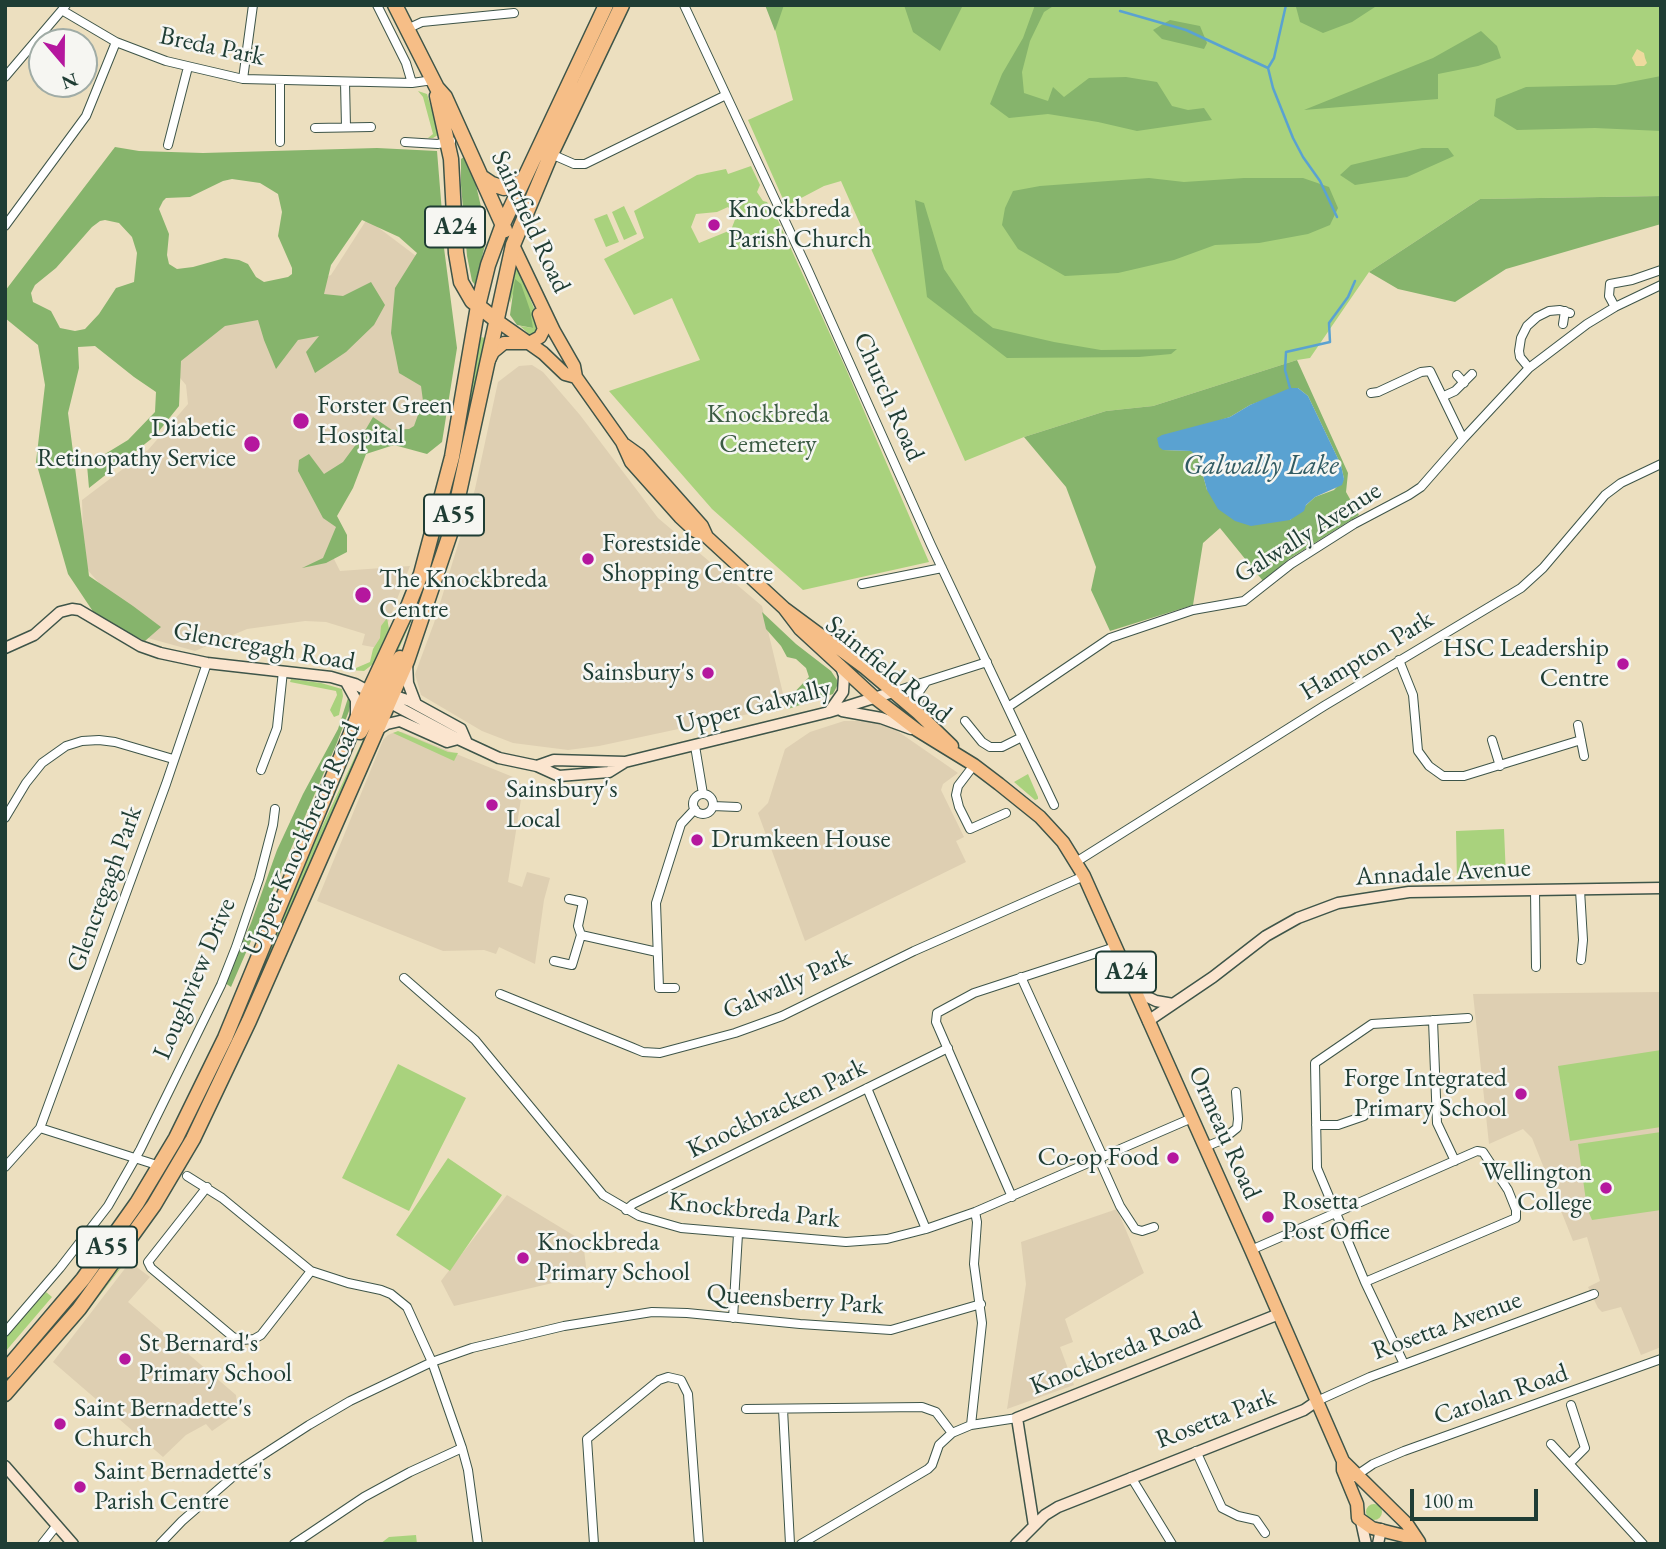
<!DOCTYPE html>
<html>
<head>
<meta charset="utf-8">
<style>
	body { margin:0 }
	#map { position:relative; width:1666px; height:1549px; overflow:hidden; background:#ecdfbf; font-family:"EB Garamond",serif }
	canvas { display:block }
	.frame { position:absolute; inset:0; border:7px solid #1f3d34; pointer-events:none }
	.north { position:absolute; left:28px; top:28px; width:70px; height:70px; box-sizing:border-box; background:#f6f6f2; border:2px solid #a0aca6; border-radius:50%; rotate:160deg; font-size:19px; font-weight:700; line-height:28px; text-align:center; color:#1f3d34 }
	.north::after { content:''; display:block; margin:auto; width:24px; height:32px; background:#b5179e; clip-path:polygon(50% 0,100% 100%,50% 72%,0 100%) }
	.scale { position:absolute; left:1410px; top:1489px; width:128px; height:32px; box-sizing:border-box; border:4px solid #1f3d34; border-top:0; padding-left:9px; font-size:21px; line-height:24px; white-space:nowrap; color:#1f3d34; -webkit-text-stroke:5px #f6f6f2; paint-order:stroke }
</style>
</head>
<body>
<div id="map">
<canvas width="1666" height="1549"></canvas>
<div class="frame"></div>
<div class="north">N</div>
<div class="scale">100 m</div>
</div>
<script>
const c = document.querySelector('canvas').getContext('2d');
c.lineJoin = 'round';
function paint(path, color) { c.fillStyle = color; c.fill(path, 'evenodd'); }
const shape = rows => new Path2D(rows.map(r => 'M' + r).join(''));
function trace(path, color, width, dash) { c.strokeStyle = color; c.lineWidth = width; c.lineCap = dash ? 'butt' : 'round'; c.setLineDash(dash || []); c.stroke(path); }
function label(font, color, halo, rows, align = 'center') {
  c.font = font + ' "EB Garamond",serif'; c.lineWidth = 5; c.setLineDash([]); c.textBaseline = 'middle'; c.strokeStyle = halo; c.fillStyle = color; for (const [text, x, y, turn = 0] of rows) {
    c.save(); c.translate(x, y); c.rotate((+turn || 0) * Math.PI / 180); c.textAlign = isNaN(turn) ? turn : align; if (halo) c.strokeText(text, 0, 0); c.fillText(text, 0, 0); c.restore();
  }
}
const built = shape([
	[367,219,420,259,429,389,428,446,383,440,365,454,331,514,341,535,332,555,340,571,410,566,378,648,362,645,365,634,326,622,305,621,247,629,195,651,148,638,84,566,82,500,148,450,188,404,186,385,169,365,238,310,331,275],
	[532,365,543,372,580,415,658,518,762,606,786,706,599,746,568,750,513,743,482,731,421,695,415,674,434,623,475,489,498,382,519,366],
	[844,721,868,721,893,728,958,773,943,784,941,790,964,837,956,841,966,862,805,941,758,813,768,803,785,749,810,732],
	[395,732,402,732,518,779,521,784,521,799,508,882,522,887,527,872,550,878,544,900,535,964,499,947,496,954,484,950,443,951,317,901,383,740,388,735],
	[1661,992,1661,1347,1641,1355,1621,1307,1602,1312,1598,1308,1588,1287,1600,1281,1587,1237,1573,1241,1532,1138,1523,1129,1489,1144,1473,994],
	[507,1195,583,1241,587,1275,454,1306,441,1281],
	[1117,1209,1144,1273,1065,1319,1073,1342,1060,1347,1074,1385,1007,1409,1026,1284,1021,1242],
	[130,1262,150,1277,128,1302,236,1395,238,1413,212,1431,206,1424,186,1435,163,1457,53,1362]
]);
const green = shape([
	[769,5,1661,5,1661,196,1480,199,1369,272,1310,358,1297,360,1153,406,1106,411,1024,437,965,461,841,181,824,186,786,206,748,120,793,100],
	[418,91,427,94,438,131,438,135,433,138,428,138,433,134,423,97],
	[751,166,760,185,757,192,763,201,767,202,776,216,846,369,929,562,803,590,712,509,609,391,700,360,672,298,634,315,604,259,644,238,634,211,697,175,726,169,728,174],
	[728,207,736,217,731,230,699,243,691,227,696,214,717,212],
	[624,206,637,234,624,240,612,212],
	[607,214,619,242,606,247,594,219],
	[516,264,540,323,537,333,530,335,520,326,533,328,513,294,510,303,509,294],
	[480,337,486,338,449,510,421,599,389,671,390,657,436,543,447,505,467,419],
	[387,618,389,629,373,664,364,671,350,670,352,666,356,668,370,662,373,649,380,638,381,626],
	[291,679,321,683,342,689,343,696,339,715,334,717,330,710,337,695,336,691,290,682],
	[377,710,379,712,253,998,248,996,292,890],
	[398,731,448,752,458,753,454,761,393,733],
	[1028,774,1038,797,1038,799,1035,800,1014,782],
	[1504,829,1506,878,1457,880,1456,831],
	[1661,1050,1661,1127,1570,1141,1558,1066],
	[398,1064,466,1098,409,1211,342,1178],
	[1661,1132,1661,1210,1592,1220,1587,1208,1578,1144],
	[448,1158,502,1195,450,1271,396,1235],
	[165,1199,120,1269,72,1331,121,1266],
	[46,1292,52,1297,5,1352,5,1338],
	'1366 1512a8 8 0 1 1 16 0a8 8 0 1 1-16 0Z',
	[416,1535,417,1544,380,1544,389,1537]
]);
const forest = shape([
	[765,5,784,5,775,31],
	[904,5,963,5,940,51,913,32],
	[1035,5,1055,5,1044,12,1030,41,1022,72,1024,93,1048,101,1053,87,1064,97,1089,78,1126,77,1157,82,1172,106,1188,110,1204,108,1212,120,1137,131,1098,122,1048,114,1009,118,990,104,1002,74,1023,38],
	[1298,5,1378,5,1352,22,1323,33,1300,22,1296,7],
	[1170,20,1200,26,1207,43,1204,49,1162,39,1153,30],
	[1481,31,1497,46,1501,58,1478,66,1438,74,1438,99,1304,110,1433,58],
	[1661,76,1661,131,1595,128,1517,130,1494,116,1496,99,1526,87,1615,85],
	[115,147,139,151,203,153,377,148,437,151,443,225,438,229,444,248,457,348,442,442,427,454,394,445,366,454,353,488,337,516,347,535,347,552,326,563,302,568,323,558,336,527,323,518,298,471,299,460,309,454,324,474,343,462,360,439,373,417,392,430,409,429,414,426,423,401,421,386,399,373,391,333,395,288,417,253,399,237,362,220,331,265,324,294,343,296,371,282,385,305,374,325,346,352,315,373,306,352,319,336,298,340,276,369,264,340,258,320,225,326,181,361,179,406,155,436,89,488,87,465,128,440,155,412,156,392,134,377,95,346,78,347,79,368,68,413,89,576,133,606,161,627,145,641,109,624,94,613,68,574,36,462,45,385,38,345,5,318,5,291],
	[232,179,260,183,278,194,282,212,278,236,292,268,292,274,288,277,264,282,256,277,248,264,239,260,225,258,193,267,177,269,169,264,167,255,169,234,159,209,163,201,166,198,190,197,223,181],
	[105,220,119,223,132,237,137,253,134,282,116,288,99,314,85,329,75,331,60,328,51,311,33,302,31,293,35,285,56,268,92,227,100,221],
	[1422,148,1448,148,1454,156,1407,177,1355,185,1340,175,1351,165],
	[465,156,470,159,485,224,485,245,475,285,472,281,467,256,461,185,461,159],
	[1149,178,1184,182,1244,178,1303,178,1329,187,1338,208,1330,225,1308,234,1259,243,1215,245,1174,260,1118,273,1065,276,1018,249,1002,225,1005,208,1013,191,1040,186],
	[1661,196,1661,224,1506,269,1455,302,1398,289,1369,272,1480,199],
	[915,200,924,203,944,269,974,313,993,328,1054,342,1101,350,1177,349,1171,354,1139,357,1007,358,927,297],
	[515,279,521,284,530,310,533,328,517,325,510,315],
	[1297,360,1348,473,1346,492,1359,515,1289,559,1263,581,1220,528,1203,543,1193,605,1110,631,1091,590,1096,567,1066,487,1024,437,1106,411,1153,406],
	[1298,388,1308,396,1341,465,1344,479,1334,490,1315,497,1290,520,1207,490,1198,457,1192,451,1163,450,1218,421,1230,417,1250,405],
	[762,612,796,644,831,671,837,680,837,686,833,694,788,709,787,700,809,677,806,668,796,659,787,657,781,646,766,629],
	[348,698,351,702,349,711,336,745,231,987,225,983,251,923,277,850,303,794,338,729]
]);
const sand = shape([
	[1637,49,1644,53,1645,58,1647,63,1644,66,1636,66,1632,58]
]);
const water = shape([
	[1290,388,1298,388,1308,396,1341,465,1344,479,1342,485,1315,497,1306,505,1304,511,1290,520,1251,526,1235,521,1218,509,1207,490,1198,457,1191,451,1163,450,1159,447,1157,438,1162,435,1230,417,1250,405]
]);
const stream = shape([
	[1286,5,1274,58,1268,68,1273,88,1293,138,1303,157,1320,181,1337,217],
	[1120,11,1186,30,1268,68],
	[1290,388,1285,370,1286,352,1330,342,1329,323,1348,297,1355,281]
]);
const street = shape([
	[66,5,62,10,65,12,116,42,166,61,243,79,412,83,433,80],
	[377,5,406,63,412,83],
	[684,5,808,270,931,545,1054,805],
	[407,29,422,22,514,13],
	[5,77,62,10],
	[243,79,253,5],
	[280,82,280,142],
	[345,82,346,127],
	[315,128,371,127],
	[405,142,438,144,451,141],
	[168,145,188,67],
	[551,154,574,164,585,164,726,95],
	[5,226,86,116,116,42],
	[1615,307,1609,296,1610,284,1632,280,1661,270],
	[1563,324,1565,311],
	[1529,368,1520,357,1519,351,1521,338,1527,326,1537,317,1549,311,1560,310,1570,313],
	[1457,375,1464,383],
	[1371,393,1378,392,1421,372,1430,371,1463,439],
	[1444,396,1455,391,1472,374],
	[862,584,942,568],
	[1399,660,1413,695,1418,751,1429,766,1443,776,1464,776,1581,740],
	[893,692,987,662],
	[1008,707,1110,638,1193,610,1244,601,1291,564,1354,524,1409,495,1421,487,1463,439,1529,368,1587,324,1615,307,1661,285],
	[918,713,919,692,926,682],
	[965,721,982,742,990,747,1002,747,1022,737],
	[1578,725,1584,756],
	[1492,740,1500,766],
	[695,746,703,794],
	[974,765,958,786,956,795,959,807,970,829,1006,813],
	[261,770,277,728,283,671],
	'693 804a10 10 0 1 1 20 0a10 10 0 1 1-20 0Z',
	[713,806,737,807],
	[5,818,26,783,42,763,66,746,82,741,99,740,115,742,173,759],
	[1076,862,1324,706,1521,588,1543,568,1605,495,1621,483,1661,464],
	[1580,890,1583,940,1581,960],
	[1535,891,1536,967],
	[569,899,583,902,578,926,581,935,657,952],
	[554,961,572,965,581,935],
	[1021,977,1103,1157],
	[404,978,475,1040,603,1195,639,1216,681,1228,846,1242,887,1239,926,1229,975,1212,1192,1118],
	[675,988,659,988,656,903,681,824,695,809],
	[500,994,631,1047,643,1052,660,1053,735,1033,782,1016,914,951,1084,876],
	[1433,1020,1437,1123,1455,1161],
	[867,1088,926,1229],
	[1316,1125,1338,1125,1364,1116,1364,1103],
	[40,1128,166,784,207,663],
	[1205,1147,1222,1140,1237,1128,1238,1119,1236,1092],
	[1099,1159,1120,1206,1135,1229,1142,1231,1154,1227],
	[5,1167,40,1128,160,1166],
	[187,1176,222,1198,311,1271,348,1283,381,1290,391,1294,407,1307,432,1362,462,1448,468,1470,478,1544],
	[207,1187,148,1262,151,1268,233,1337,242,1340,254,1339,261,1335,311,1271],
	[1012,1197,936,1022,937,1013,974,993,1115,947],
	[626,1210,633,1204,948,1048],
	[1251,1250,1470,1154,1477,1151,1483,1152,1508,1190,1516,1210,1516,1218,1365,1282],
	[733,1318,738,1234],
	[5,1332,60,1268,108,1206,140,1150,221,985,236,947,259,879,273,825,275,809],
	[1404,1364,1365,1282,1317,1168,1315,1063,1372,1024,1468,1018],
	[1317,1401,1370,1377,1594,1294],
	[746,1409,922,1407,936,1412,952,1433],
	[783,1409,790,1544],
	[971,1425,982,1323,974,1264,977,1222,975,1212],
	[1551,1444,1643,1544],
	[1196,1451,1222,1508,1238,1516,1256,1520,1265,1533],
	[1570,1463,1585,1448,1571,1405],
	[1131,1477,1172,1544],
	[1354,1477,1373,1464,1404,1451,1661,1359],
	[42,1544,57,1525],
	[160,1544,182,1521,244,1467,309,1425,350,1401,432,1362,472,1348,564,1326,652,1312,687,1313,800,1324,891,1330,981,1304],
	[294,1544,364,1497,410,1472,462,1448],
	[594,1544,587,1439,659,1380,668,1377,681,1380,688,1394,699,1544],
	[801,1544,928,1469,932,1465,939,1445,952,1433,971,1425,1017,1418]
]);
const secondary = shape([
	[5,648,34,635,60,612,72,609,79,610,140,646,160,653,207,663,331,677,355,684,458,739,499,758,537,766,559,776,609,772,625,762,829,712,893,692],
	[407,664,408,683,416,704],
	[346,682,356,700,356,715],
	[386,696,392,695,410,701,461,729,467,743],
	[842,711,881,718,911,729],
	[829,712,843,692,844,676,841,667],
	[377,730,387,724,400,721,447,742,458,739],
	[537,766,554,760,625,762],
	[1135,991,1156,1001,1173,1004],
	[1148,1021,1213,977,1266,936,1298,918,1338,903,1409,892,1661,888],
	[5,1466,73,1544],
	[1361,1521,1366,1544],
	[1034,1526,1017,1418,1279,1314],
	[1016,1544,1045,1515,1058,1507,1304,1410,1317,1401],
	[1378,1544,1381,1529]
]);
const primary = shape([
	[513,245,554,331,574,366,576,377,622,442,631,462,680,517,695,531,707,537,784,608,865,668,918,713,952,746],
	[496,320,543,353,565,374,576,377],
	[489,360,493,352,504,343,529,343,540,337,544,329,539,314],
	[625,445,639,455,702,526,707,537],
	[784,608,800,629,875,698,917,730,974,765,999,784,1040,817,1063,842,1084,876,1251,1250,1343,1461,1343,1470,1357,1504,1358,1518,1372,1528,1416,1539],
	[1343,1461,1407,1524,1419,1542]
]);
const highway = shape([
	[395,5,437,88,445,97,505,230],
	[437,96,451,159,456,253,461,282,472,301,496,320],
	[483,178,492,184,504,188,522,182],
	[360,732,400,658],
	[5,1371,83,1279,137,1203,176,1138,225,1038,363,704,405,614,421,574,452,457,478,306,488,265,503,224,606,5],
	[5,1394,79,1309,154,1205,193,1139,249,1021,407,661,450,534,513,245,551,154,622,5]
]);
const markers = [
	[714,225,7,"#b5179e"],
	[301,421,9,"#b5179e"],
	[252,444,9,"#b5179e"],
	[588,559,7,"#b5179e"],
	[363,595,9,"#b5179e"],
	[1623,664,7,"#b5179e"],
	[708,673,7,"#b5179e"],
	[492,805,7,"#b5179e"],
	[697,840,7,"#b5179e"],
	[1521,1094,7,"#b5179e"],
	[1173,1158,7,"#b5179e"],
	[1606,1188,7,"#b5179e"],
	[1268,1217,7,"#b5179e"],
	[523,1258,7,"#b5179e"],
	[125,1359,7,"#b5179e"],
	[60,1424,7,"#b5179e"],
	[80,1487,7,"#b5179e"]
];
const shields = [
	[455,227,60],
	[454,515,60],
	[1126,972,60],
	[107,1247,60]
];
const shieldNames = [
	["A24",455,227],
	["A55",454,515],
	["A24",1126,972],
	["A55",107,1247]
];
const streetNames = [
	["Breda Park",212,47,12],
	["Saintfield Road",530,222,65],
	["Church Road",888,397,66],
	["Galwally Avenue",1308,533,-32],
	["Glencregagh Road",264,647,10],
	["Hampton Park",1367,656,-31],
	["Saintfield Road",888,670,39],
	["Upper Galwally",754,707,-14],
	["Upper Knockbreda Road",302,839,-66],
	["Annadale Avenue",1443,873,-3],
	["Glencregagh Park",105,889,-70],
	["Loughview Drive",195,979,-67],
	["Galwally Park",787,985,-24],
	["Knockbracken Park",777,1109,-26],
	["Ormeau Road",1224,1133,66],
	["Knockbreda Park",754,1211,6],
	["Queensberry Park",795,1300,4],
	["Rosetta Avenue",1447,1326,-20],
	["Knockbreda Road",1116,1354,-22],
	["Carolan Road",1501,1395,-19],
	["Rosetta Park",1216,1419,-21]
];
const poiNames = [
	["Knockbreda",728,210],
	["Parish Church",728,240],
	["Forster Green",317,406],
	["Hospital",317,436],
	["Diabetic",236,429,"right"],
	["Retinopathy Service",236,459,"right"],
	["Forestside",602,544],
	["Shopping Centre",602,574],
	["The Knockbreda",379,580],
	["Centre",379,610],
	["HSC Leadership",1609,649,"right"],
	["Centre",1609,679,"right"],
	["Sainsbury's",694,673,"right"],
	["Sainsbury's",506,790],
	["Local",506,820],
	["Drumkeen House",711,840],
	["Forge Integrated",1507,1079,"right"],
	["Primary School",1507,1109,"right"],
	["Co-op Food",1159,1158,"right"],
	["Wellington",1592,1173,"right"],
	["College",1592,1203,"right"],
	["Rosetta",1282,1202],
	["Post Office",1282,1232],
	["Knockbreda",537,1243],
	["Primary School",537,1273],
	["St Bernard's",139,1344],
	["Primary School",139,1374],
	["Saint Bernadette's",74,1409],
	["Church",74,1439],
	["Saint Bernadette's",94,1472],
	["Parish Centre",94,1502]
];
const parkNames = [
	["Knockbreda",768,415],
	["Cemetery",768,445]
];
const waterNames = [
	["Galwally Lake",1261,466]
];
paint(built, '#decfb2');
paint(green, '#a9d27d');
paint(forest, '#86b46c');
paint(sand, '#eeda9e');
paint(water, '#5aa2d1');
trace(stream, '#5aa2d1', 2.5);
trace(street, '#3e5549', 10);
trace(secondary, '#3e5549', 13);
trace(primary, '#3e5549', 15);
trace(highway, '#3e5549', 17);
trace(street, '#fff', 8);
trace(secondary, '#fbe5cf', 10);
trace(primary, '#f6be87', 12);
trace(highway, '#f6be87', 14);
for (const [x, y, r, color] of markers) { const dot = new Path2D(); dot.arc(x, y, r, 0, 2 * Math.PI); c.fillStyle = color; c.fill(dot); trace(dot, '#f6f6f2', 2.5); }
for (const [x, y, w] of shields) { const box = new Path2D(); box.roundRect(x - w / 2, y - 20.5, w, 41, 5); c.fillStyle = '#f6f6f2'; c.fill(box); trace(box, '#1f3d34', 2); }
label('bold 24px', '#1f3d34', null, shieldNames);
label('26px', '#1f3d34', '#f6f6f2', streetNames);
label('26px', '#1f3d34', '#f6f6f2', poiNames, 'left');
label('26px', '#3b5b43', '#f6f6f2', parkNames);
label('italic 28px', '#315b63', '#f6f6f2', waterNames);
</script>
</body>
</html>
